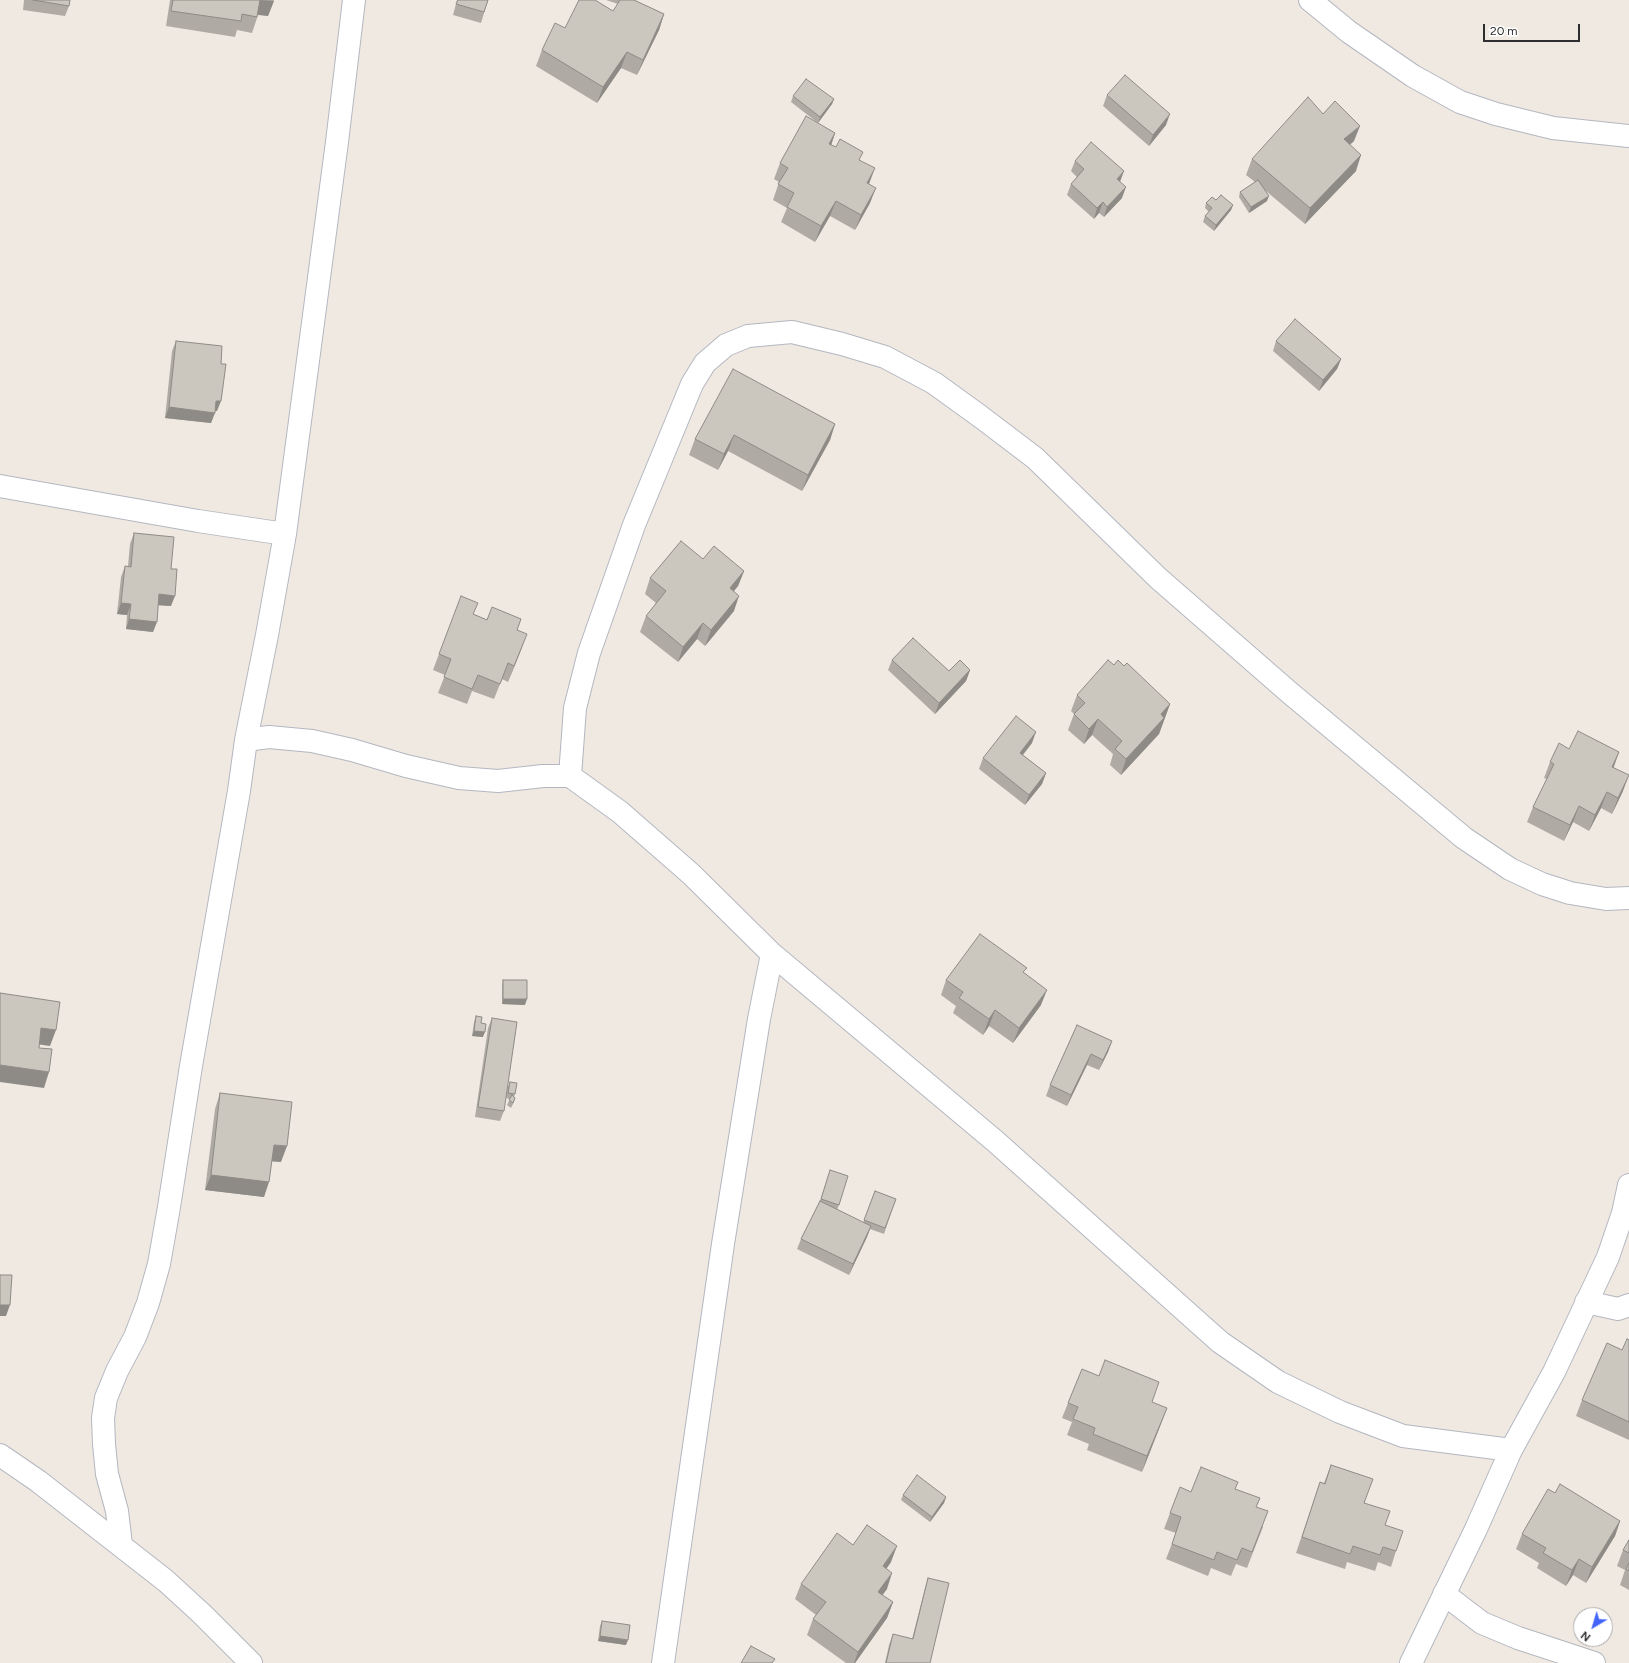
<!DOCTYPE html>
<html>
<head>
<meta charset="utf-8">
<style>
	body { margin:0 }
	#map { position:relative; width:1629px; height:1663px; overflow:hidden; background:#efe9e1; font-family:Figtree,sans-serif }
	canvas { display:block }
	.north { position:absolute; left:1573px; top:1607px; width:40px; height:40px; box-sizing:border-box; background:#fff; border:1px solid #ababab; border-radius:50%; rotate:218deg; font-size:11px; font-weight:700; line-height:16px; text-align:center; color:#2e2e2e }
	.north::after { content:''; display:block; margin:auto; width:14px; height:18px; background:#4264fb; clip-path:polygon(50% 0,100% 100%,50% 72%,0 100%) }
	.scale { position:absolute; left:1483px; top:24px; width:97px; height:18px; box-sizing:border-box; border:2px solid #2e2e2e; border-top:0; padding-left:5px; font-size:12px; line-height:14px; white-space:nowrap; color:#2e2e2e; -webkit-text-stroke:3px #fff; paint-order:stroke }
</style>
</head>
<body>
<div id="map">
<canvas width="1629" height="1663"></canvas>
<div class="north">N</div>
<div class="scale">20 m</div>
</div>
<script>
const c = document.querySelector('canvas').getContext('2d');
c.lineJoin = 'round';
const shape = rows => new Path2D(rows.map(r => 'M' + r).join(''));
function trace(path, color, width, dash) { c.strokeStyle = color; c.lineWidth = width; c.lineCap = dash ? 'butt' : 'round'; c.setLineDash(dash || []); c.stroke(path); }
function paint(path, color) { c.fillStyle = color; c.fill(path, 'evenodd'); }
const street = shape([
	[1310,0,1349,32,1413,76,1460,102,1496,114,1553,128,1629,136],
	[0,486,198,521,285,534],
	[246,740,269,737,312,741,352,750,406,766,459,778,498,781,543,776,570,776,620,812,691,874,772,954,995,1141,1220,1342,1278,1382,1340,1412,1403,1436,1511,1450],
	[570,776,575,708,589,653,634,525,692,384,705,363,726,345,748,336,792,332,842,344,885,357,934,383,981,417,1035,458,1158,578,1290,693,1464,838,1510,869,1542,884,1570,893,1606,899,1629,898],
	[1586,1302,1618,1309,1629,1305],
	[0,1455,38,1481,166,1581,202,1614,251,1663],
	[121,1545,117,1511,107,1474,104,1444,103,1418,106,1398,117,1371,135,1337,148,1303,159,1264,169,1207,191,1066,239,791,246,740,267,635,285,534,337,142,354,0],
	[1444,1594,1482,1623,1518,1638,1594,1663],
	[663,1663,723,1244,759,1019,772,954],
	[1411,1663,1476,1529,1511,1450,1554,1372,1608,1257,1623,1213,1629,1185]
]);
const wall = shape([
	[24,0,70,0,69,6,65,16,23,10],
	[170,0,274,0,268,16,258,15,252,33,237,30,235,37,166,26],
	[457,0,488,0,481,23,453,15],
	[606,0,634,0,664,14,659,30,637,75,621,68,597,103,536,66,542,50,565,28,613,11,618,4],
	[1107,95,1166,125,1149,146,1103,106],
	[793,96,834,99,832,104,818,123,791,102],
	[1323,114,1354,141,1350,145,1356,171,1305,224,1266,191,1267,201,1249,213,1239,197,1240,192,1255,182,1246,175,1252,159],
	[835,133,831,145,860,160,869,184,870,203,855,230,830,216,815,242,781,222,787,208,773,200,779,182,774,179,780,163],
	[1075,161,1120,182,1122,198,1104,217,1099,213,1094,219,1067,195,1071,184,1077,177,1071,171],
	[1216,200,1233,205,1231,210,1214,231,1203,222,1205,216,1209,212,1205,208,1206,203],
	[176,341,221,364,217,411,215,411,211,423,165,418,172,351],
	[1276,341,1341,359,1337,369,1319,391,1273,351],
	[835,424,830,440,802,491,728,451,718,470,689,455,695,439],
	[134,533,171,569,171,606,158,605,153,632,126,629,127,615,117,614,121,577,125,566,128,566,130,544],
	[703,559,744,571,738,586,734,591,734,611,705,646,697,639,678,662,640,632,646,616,656,603,645,594,650,578],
	[473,614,487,620,521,619,517,630,521,650,508,682,502,679,494,699,472,691,467,704,438,693,445,675,433,670,439,654],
	[892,660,949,671,970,670,966,681,935,714,888,670],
	[1114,665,1124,666,1170,704,1159,734,1121,775,1110,765,1113,754,1092,735,1084,744,1068,730,1074,714,1071,711,1077,695],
	[1032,743,1023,755,1046,773,1042,784,1025,805,979,769,983,758],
	[1569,749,1619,752,1614,767,1623,791,1612,814,1601,808,1589,831,1573,822,1564,841,1527,822,1533,807,1547,779,1544,778,1550,762],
	[1025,973,1041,1005,1013,1043,989,1026,983,1035,953,1013,956,1006,941,995,946,980],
	[503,980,525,1005,502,1004,502,985],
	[476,1016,481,1023,483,1037,472,1036,474,1022],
	[492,1018,504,1111,500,1121,475,1117,488,1028],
	[1077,1025,1112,1041,1108,1052,1099,1070,1087,1065,1067,1106,1046,1096,1050,1085],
	[510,1082,515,1094,514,1097,515,1098,513,1104,511,1108,507,1105,510,1099,506,1098,508,1087],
	[220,1093,281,1162,272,1161,264,1197,205,1190,215,1109],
	[828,1176,839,1205,837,1210,863,1223,875,1191,896,1199,884,1234,870,1229,867,1237,849,1275,797,1249,801,1239,820,1201],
	[1629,1340,1629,1440,1576,1416,1582,1400,1622,1350],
	[1068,1403,1152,1403,1167,1408,1142,1472,1087,1450,1089,1444,1067,1435,1072,1422,1062,1418],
	[1331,1465,1364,1503,1385,1525,1396,1551,1391,1567,1378,1562,1375,1571,1347,1562,1345,1569,1296,1553,1320,1482,1324,1483],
	[1236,1489,1256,1507,1263,1527,1247,1568,1236,1564,1231,1576,1211,1568,1208,1576,1166,1559,1176,1533,1164,1529,1170,1513,1191,1492],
	[1555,1493,1620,1521,1615,1536,1586,1583,1573,1575,1566,1586,1537,1568,1539,1563,1516,1549,1522,1534],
	[903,1495,946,1497,944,1503,930,1522,901,1500],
	[1629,1540,1629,1590,1620,1585,1625,1570,1617,1566,1623,1550],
	[853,1545,891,1562,886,1569,887,1589,882,1595,893,1602,887,1618,855,1663,846,1663,807,1635,813,1619,816,1615,795,1599,801,1584],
	[928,1578,930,1663,885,1663,889,1645,893,1634,912,1639,925,1588],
	[602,1621,626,1645,598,1641,600,1626]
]);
const shadedWall = shape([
	[260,0,274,1,268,16,254,14],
	[664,14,659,30,637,75,643,60],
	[627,52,621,68,597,103,603,87],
	[834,99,832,104,818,123,820,117],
	[1170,114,1166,125,1149,146,1153,135],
	[1360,126,1354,141,1338,154,1344,139],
	[835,133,830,149,829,144],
	[1361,155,1356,171,1305,224,1310,208],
	[875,168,869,184,867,183],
	[1124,171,1120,182,1117,179],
	[1126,187,1122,198,1104,217,1107,207],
	[876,188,870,203,855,230,861,215],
	[1269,196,1267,201,1249,213,1251,207],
	[836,201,830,216,815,242,821,226],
	[1103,202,1099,213,1094,219,1097,208],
	[1233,205,1231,210,1214,231,1216,225],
	[1341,359,1337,369,1319,391,1323,380],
	[216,401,221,401,217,411,212,411],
	[169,407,215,413,211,423,165,418],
	[835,424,830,440,802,491,808,475],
	[734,435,728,451,718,470,724,454],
	[744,571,738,586,724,603,730,588],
	[159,594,175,596,171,606,155,605],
	[739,596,734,611,705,646,711,630],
	[121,603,131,604,127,615,117,614],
	[129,619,157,622,153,632,126,629],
	[703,623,697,639,678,662,683,647],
	[527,634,521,650,508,682,514,666],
	[970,670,966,681,935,714,939,703],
	[1170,704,1159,734,1121,775,1126,759,1161,714],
	[1098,719,1092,735,1084,744,1089,729],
	[1036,732,1032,743,1016,763,1020,753],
	[1619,752,1613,768,1612,767],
	[1046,773,1042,784,1025,805,1029,795],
	[1629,775,1623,791,1612,814,1618,798],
	[1607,792,1601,808,1589,831,1595,815],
	[1579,806,1573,822,1564,841,1570,825],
	[1047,990,1041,1005,1013,1043,1019,1028],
	[503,999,527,999,525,1005,502,1004],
	[995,1010,989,1026,983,1035,989,1019],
	[41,1028,56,1030,50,1046,36,1044],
	[474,1031,485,1032,483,1037,472,1036],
	[1112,1041,1108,1052,1099,1070,1103,1060],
	[1091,1054,1087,1065,1067,1106,1071,1095],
	[0,1065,49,1072,44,1088,0,1082],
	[274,1145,287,1146,281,1162,268,1161],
	[211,1175,269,1182,264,1197,205,1190],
	[871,1226,867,1237,849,1275,853,1264],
	[0,1305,10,1305,6,1316,0,1316],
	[1167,1408,1161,1424,1142,1472,1147,1456],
	[946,1497,944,1503,930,1522,932,1517],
	[1620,1521,1615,1536,1586,1583,1592,1567],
	[897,1546,891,1562,877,1582,883,1566],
	[1579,1559,1573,1575,1566,1586,1572,1570],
	[892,1573,887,1589,873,1608,878,1592],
	[893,1602,887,1618,855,1663,854,1663,858,1652],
	[600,1636,628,1640,626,1645,598,1641]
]);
const building = shape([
	[33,0,70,0,69,6,33,0],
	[173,0,260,0,257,17,242,14,241,21,171,11,173,0],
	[458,0,488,0,484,12,456,4,458,0],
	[579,0,595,0,613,11,620,0,634,0,664,14,643,60,627,52,603,87,542,50,555,23,565,28,579,0],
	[1125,75,1170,114,1153,135,1107,95,1125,75],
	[806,79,834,99,820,117,793,96,806,79],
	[1308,97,1323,114,1335,101,1360,126,1344,139,1361,155,1310,208,1252,159,1308,97],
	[806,116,835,133,829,144,836,147,840,139,863,152,859,160,875,168,867,183,876,188,861,215,836,201,821,226,787,207,794,193,778,184,788,168,780,163,806,116],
	[1091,142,1124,171,1117,179,1126,187,1107,207,1103,202,1097,208,1071,184,1084,169,1075,161,1091,142],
	[1258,180,1269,196,1251,207,1240,192,1258,180],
	[1221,195,1233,205,1216,225,1205,216,1212,208,1206,203,1212,197,1216,200,1221,195],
	[1295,319,1341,359,1323,380,1276,341,1295,319],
	[176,341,222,346,221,364,226,364,221,401,216,401,215,413,169,407,176,341],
	[733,369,835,424,808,475,734,435,724,454,695,439,733,369],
	[134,533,174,537,171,569,177,569,175,596,159,594,157,622,129,619,131,604,121,603,125,566,131,567,134,533],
	[681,541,703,559,714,546,744,571,730,588,739,596,711,630,703,623,683,647,646,616,666,591,650,578,681,541],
	[461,596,478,603,473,614,487,620,492,607,521,619,517,630,527,634,514,666,508,663,500,684,478,675,472,689,444,677,451,659,439,654,461,596],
	[913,638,949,671,960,660,970,670,939,703,892,660,913,638],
	[1108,660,1114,665,1118,660,1124,666,1127,663,1170,704,1161,714,1164,718,1126,759,1115,749,1122,741,1098,719,1089,729,1074,714,1085,703,1077,695,1108,660],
	[1016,716,1036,732,1020,753,1046,773,1029,795,983,758,1016,716],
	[1578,731,1619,752,1612,767,1629,775,1618,798,1607,792,1595,815,1579,806,1570,825,1533,807,1554,764,1550,762,1559,743,1569,749,1578,731],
	[980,934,1027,968,1023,972,1047,990,1019,1028,995,1010,989,1019,959,998,963,992,946,980,980,934],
	[503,980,527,980,527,999,503,999,503,980],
	[0,993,60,1002,56,1030,41,1028,39,1048,52,1049,49,1072,0,1065,0,993],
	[476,1016,482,1017,481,1023,486,1024,485,1032,474,1031,476,1016],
	[492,1018,517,1022,504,1111,478,1107,492,1018],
	[1077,1025,1112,1041,1103,1060,1091,1054,1071,1095,1050,1085,1077,1025],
	[510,1082,517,1083,515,1094,508,1093,510,1082],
	[220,1093,292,1102,287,1146,274,1145,269,1182,211,1175,220,1093],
	[512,1095,515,1098,513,1103,509,1100,512,1095],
	[830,1170,848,1176,839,1205,821,1199,830,1170],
	[875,1191,896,1199,885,1228,864,1220,875,1191],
	[820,1201,871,1226,853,1264,801,1239,820,1201],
	[0,1275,12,1275,10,1305,0,1305,0,1275],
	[1627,1339,1629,1340,1629,1422,1582,1400,1607,1343,1622,1350,1627,1339],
	[1105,1360,1159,1382,1152,1402,1167,1408,1147,1456,1093,1434,1095,1428,1073,1419,1078,1407,1068,1403,1082,1369,1099,1376,1105,1360],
	[1331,1465,1373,1479,1364,1503,1390,1511,1385,1525,1403,1531,1396,1551,1383,1547,1380,1555,1353,1546,1350,1554,1302,1537,1320,1482,1325,1484,1331,1465],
	[1201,1467,1238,1482,1235,1489,1260,1498,1256,1507,1268,1511,1252,1552,1242,1548,1237,1560,1217,1552,1214,1560,1172,1544,1181,1517,1170,1513,1180,1487,1191,1492,1201,1467],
	[917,1475,946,1497,932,1517,903,1495,917,1475],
	[1560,1484,1620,1521,1592,1567,1579,1559,1572,1570,1543,1553,1546,1548,1522,1534,1548,1489,1555,1493,1560,1484],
	[867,1525,897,1546,883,1566,892,1573,878,1592,893,1602,858,1652,813,1619,826,1602,801,1584,837,1533,853,1545,867,1525],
	[1629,1540,1629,1553,1623,1550,1629,1540],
	[1629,1563,1629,1571,1626,1569,1629,1563],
	[928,1578,949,1583,930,1663,886,1663,893,1634,913,1639,928,1578],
	[602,1621,630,1625,628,1640,600,1636,602,1621],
	[751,1646,775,1659,772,1663,741,1663,751,1646]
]);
trace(street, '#b4b7c1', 24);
trace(street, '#fff', 22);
paint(wall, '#afaba4');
paint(shadedWall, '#8e8b86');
paint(building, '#cbc7bf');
trace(building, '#8e8b86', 1);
</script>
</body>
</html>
